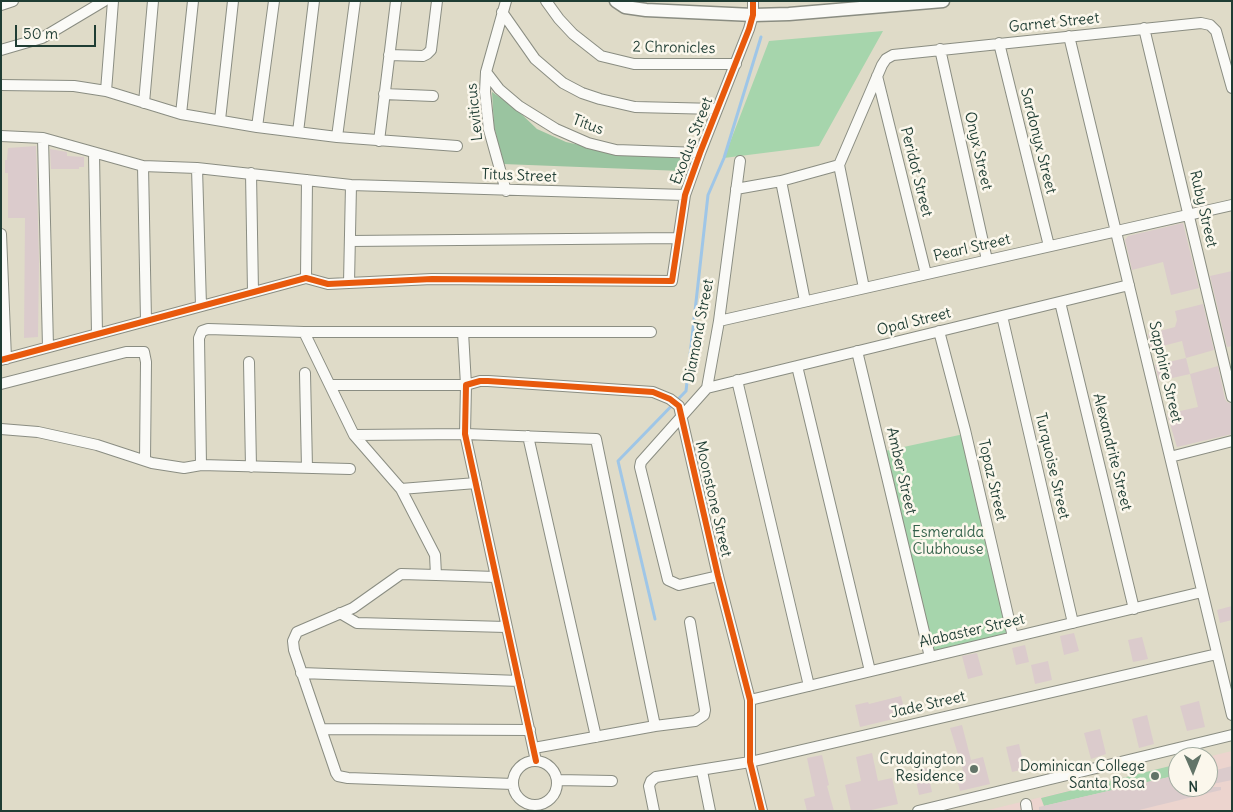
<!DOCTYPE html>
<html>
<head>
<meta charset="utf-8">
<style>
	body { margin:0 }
	#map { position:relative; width:1233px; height:812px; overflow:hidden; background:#dfdbc8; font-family:Delius,sans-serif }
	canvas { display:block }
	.frame { position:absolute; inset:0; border:2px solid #1f3d34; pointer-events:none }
	.north { position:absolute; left:1168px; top:747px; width:50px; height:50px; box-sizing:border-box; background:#fbf7ec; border:1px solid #a3ada2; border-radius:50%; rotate:179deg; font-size:14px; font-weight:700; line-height:20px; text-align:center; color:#1f3d34 }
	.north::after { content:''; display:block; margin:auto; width:18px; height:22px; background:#627468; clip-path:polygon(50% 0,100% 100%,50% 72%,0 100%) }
	.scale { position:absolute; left:15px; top:25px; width:81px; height:22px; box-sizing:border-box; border:2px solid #1f3d34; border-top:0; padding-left:6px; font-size:15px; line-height:18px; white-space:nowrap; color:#1f3d34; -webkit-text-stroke:4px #fbf7ec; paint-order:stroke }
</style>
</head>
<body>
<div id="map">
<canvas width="1233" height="812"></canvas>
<div class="frame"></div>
<div class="north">N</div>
<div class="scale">50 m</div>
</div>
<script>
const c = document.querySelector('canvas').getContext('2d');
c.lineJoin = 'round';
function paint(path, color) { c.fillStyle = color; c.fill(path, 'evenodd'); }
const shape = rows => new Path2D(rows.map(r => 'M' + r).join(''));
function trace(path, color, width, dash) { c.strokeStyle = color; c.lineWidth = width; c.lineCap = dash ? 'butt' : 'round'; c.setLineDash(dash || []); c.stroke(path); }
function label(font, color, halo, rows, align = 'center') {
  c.font = font + ' Delius,sans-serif'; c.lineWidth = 5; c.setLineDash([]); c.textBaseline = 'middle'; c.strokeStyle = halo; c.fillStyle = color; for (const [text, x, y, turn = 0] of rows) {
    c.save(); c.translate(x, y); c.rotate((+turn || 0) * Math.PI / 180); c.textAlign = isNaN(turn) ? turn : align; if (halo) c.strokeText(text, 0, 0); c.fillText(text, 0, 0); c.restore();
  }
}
const built = shape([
	[1232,751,1232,811,984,811,1178,764,1178,787,1208,787,1207,757]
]);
const green = shape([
	[883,31,819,146,724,158,769,41],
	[964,434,1010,633,932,653,885,451],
	[1178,764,1178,775,1044,806,1041,798]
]);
const forest = shape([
	[492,92,514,107,537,129,566,142,616,153,686,158,682,171,503,164,494,126]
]);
const stream = shape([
	[655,619,618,461,686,391,708,195,724,158,761,37]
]);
const building = shape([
	[36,146,39,262,38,337,24,338,25,218,8,218,8,173,5,173,5,160,7,160,8,148],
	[50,149,67,152,67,156,84,157,84,167,79,167,79,169,51,169],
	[1183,223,1199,288,1171,295,1163,262,1132,270,1125,240,1128,236],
	[1232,271,1232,346,1227,347,1210,276],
	[1203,304,1214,350,1186,358,1182,341,1151,349,1148,334,1175,327,1177,320,1175,311],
	[1186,358,1190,374,1159,381,1155,365],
	[1218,366,1225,399,1227,402,1232,404,1232,434,1177,447,1167,414,1198,407,1190,374],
	[1232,606,1232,620,1220,623,1217,610],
	[1074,633,1079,651,1064,655,1060,636],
	[1142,637,1148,659,1133,662,1128,640],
	[1025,645,1029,662,1016,665,1012,648],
	[977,653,983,675,968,679,962,656],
	[1048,661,1052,680,1035,684,1031,665],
	[901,696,906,716,860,727,855,705,868,702,869,704],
	[1199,701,1205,727,1187,731,1180,706],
	[1147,715,1154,744,1139,748,1132,719],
	[962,725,971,760,983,757,990,784,960,791,956,776,964,774,950,728],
	[1100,729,1106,754,1091,759,1084,733],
	[1019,744,1025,769,1012,772,1006,747],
	[872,753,878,781,892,778,898,804,867,811,851,811,845,785,861,781,856,757],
	[822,755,829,785,827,786,834,811,807,811,804,799,815,796,807,758],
	[1232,766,1232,780,1208,785,1208,772],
	[927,768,932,792,919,795,914,771],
	[1178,775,1178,787,1221,787,1221,790,1135,811,1039,811,1039,807]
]);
const minor = shape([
	[546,1,559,19,573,34,601,56,634,64,736,64],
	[1,5,13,1],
	[502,12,535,59,563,83,582,93,600,99,635,107,717,109],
	[1144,28,1232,397],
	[1069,36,1232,715],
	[999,43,1049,246],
	[940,49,987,260],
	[1,50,42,38,104,1],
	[389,55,423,56,427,54,431,50,437,1],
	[486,72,499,89,519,106,556,129,588,143,616,150,700,153],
	[877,76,926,274],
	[1,85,74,86,106,91,181,114,257,127,337,137,457,146],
	[106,91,113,1],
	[384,94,433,96],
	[144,103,153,1],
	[181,114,193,1],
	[220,120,233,1],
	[257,127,274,1],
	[298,132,314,1],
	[1,136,43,138,143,166,197,168,351,185,685,195],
	[337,137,355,1],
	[43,138,48,347],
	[379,141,396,1],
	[94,153,97,334],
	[839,165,864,288],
	[143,166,146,321],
	[197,168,201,306],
	[251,173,253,292],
	[781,181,805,301],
	[736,189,781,181,839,165,882,65,886,59,893,55,1201,23,1210,25,1216,31,1232,88],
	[506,191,489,130,485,92,486,72,506,1],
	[1,234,6,359],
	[350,241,678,238],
	[306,278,307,180],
	[349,283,351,185],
	[1060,302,1134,609],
	[1002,316,1073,623],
	[719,321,1232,205],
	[939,331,965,430,1013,637],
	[304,332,208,329,202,331,199,338,201,465,350,469],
	[463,332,304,332,354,435,401,489,435,555,436,575,401,574,353,608,297,632,293,641,294,650,336,773,338,776,348,778,513,784],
	[857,351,930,657],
	[1,360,306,278,328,284,432,279,672,281,685,195,700,153,749,29,753,15,753,1],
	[249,362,251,467],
	[797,366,870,671],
	[305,373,307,468],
	[737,380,809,686],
	[1,384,126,352,144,352,146,362,145,460],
	[330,385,466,385,463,332,651,332],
	[707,388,1129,285],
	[1,429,38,432,97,445,152,463,184,468,201,465],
	[354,435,465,434,596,439,655,726],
	[528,436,596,737],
	[1170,457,1232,441],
	[401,489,476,483],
	[436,575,495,577],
	[718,576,679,585,668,580,640,467,641,462,707,388,719,321,740,161],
	[340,613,357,623,506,627],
	[301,673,519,681],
	[750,700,1202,592],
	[321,729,530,730],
	[534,748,655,726,695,721,704,715,705,710,690,622],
	[536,761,465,434,466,385,480,381,488,381,653,392,670,399,679,406,718,576,750,700,750,762,762,811],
	'513 783a22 22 0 1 1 44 0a22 22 0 1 1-44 0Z',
	[702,771,710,811],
	[557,780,612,781],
	[1026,804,1027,811],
	[654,811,649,786,651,781,656,777,750,762,1217,654],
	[918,811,1232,735]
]);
const tertiary = shape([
	[616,1,625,7,646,10,753,15,789,14,943,1]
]);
const cycleway = shape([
	[1,360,306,278,328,284,432,279,672,281,685,195,700,153,749,29,753,15,753,1],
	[536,761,465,434,466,385,480,381,488,381,653,392,670,399,679,406,718,576,750,700,750,762,762,811]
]);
const markers = [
	[974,769,5,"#627468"],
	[1155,776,5,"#627468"]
];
const streetNames = [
	["Garnet Street",1054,23,-6],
	["2 Chronicles",674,48,1],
	["Leviticus",475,112,-96],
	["Titus",588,125,20],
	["Exodus Street",692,141,-69],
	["Sardonyx Street",1038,141,76],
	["Onyx Street",978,151,77],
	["Peridot Street",916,172,76],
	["Titus Street",519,176,2],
	["Ruby Street",1203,209,77],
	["Pearl Street",972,248,-13],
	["Opal Street",914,322,-14],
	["Diamond Street",699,331,-79],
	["Sapphire Street",1165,372,77],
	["Alexandrite Street",1112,452,76],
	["Turquoise Street",1052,466,77],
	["Amber Street",901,471,77],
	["Topaz Street",992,480,77],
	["Moonstone Street",713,499,77],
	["Alabaster Street",972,631,-13],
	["Jade Street",928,705,-13]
];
const parkNames = [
	["Esmeralda",948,533],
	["Clubhouse",948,550]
];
const poiNames = [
	["Crudgington",964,760],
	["Residence",964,777],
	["Dominican College",1145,767],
	["Santa Rosa",1145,784]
];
paint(built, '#ecd4ce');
paint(green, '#a6d5ac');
paint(forest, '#9ac4a0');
trace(stream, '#9fc6e7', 3);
paint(building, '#dbcbcc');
trace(minor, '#8a8d82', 12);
trace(tertiary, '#8a8d82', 15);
trace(minor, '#fafaf7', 10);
trace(tertiary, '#fafaf7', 12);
trace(cycleway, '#e8590c', 6);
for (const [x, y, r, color] of markers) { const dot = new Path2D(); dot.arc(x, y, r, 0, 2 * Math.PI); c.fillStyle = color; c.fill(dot); trace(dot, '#fbf7ec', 2); }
label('15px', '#1f3d34', '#fbf7ec', streetNames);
label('15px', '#35624c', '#fbf7ec', parkNames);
label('15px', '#1f3d34', '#fbf7ec', poiNames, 'right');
</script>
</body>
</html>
